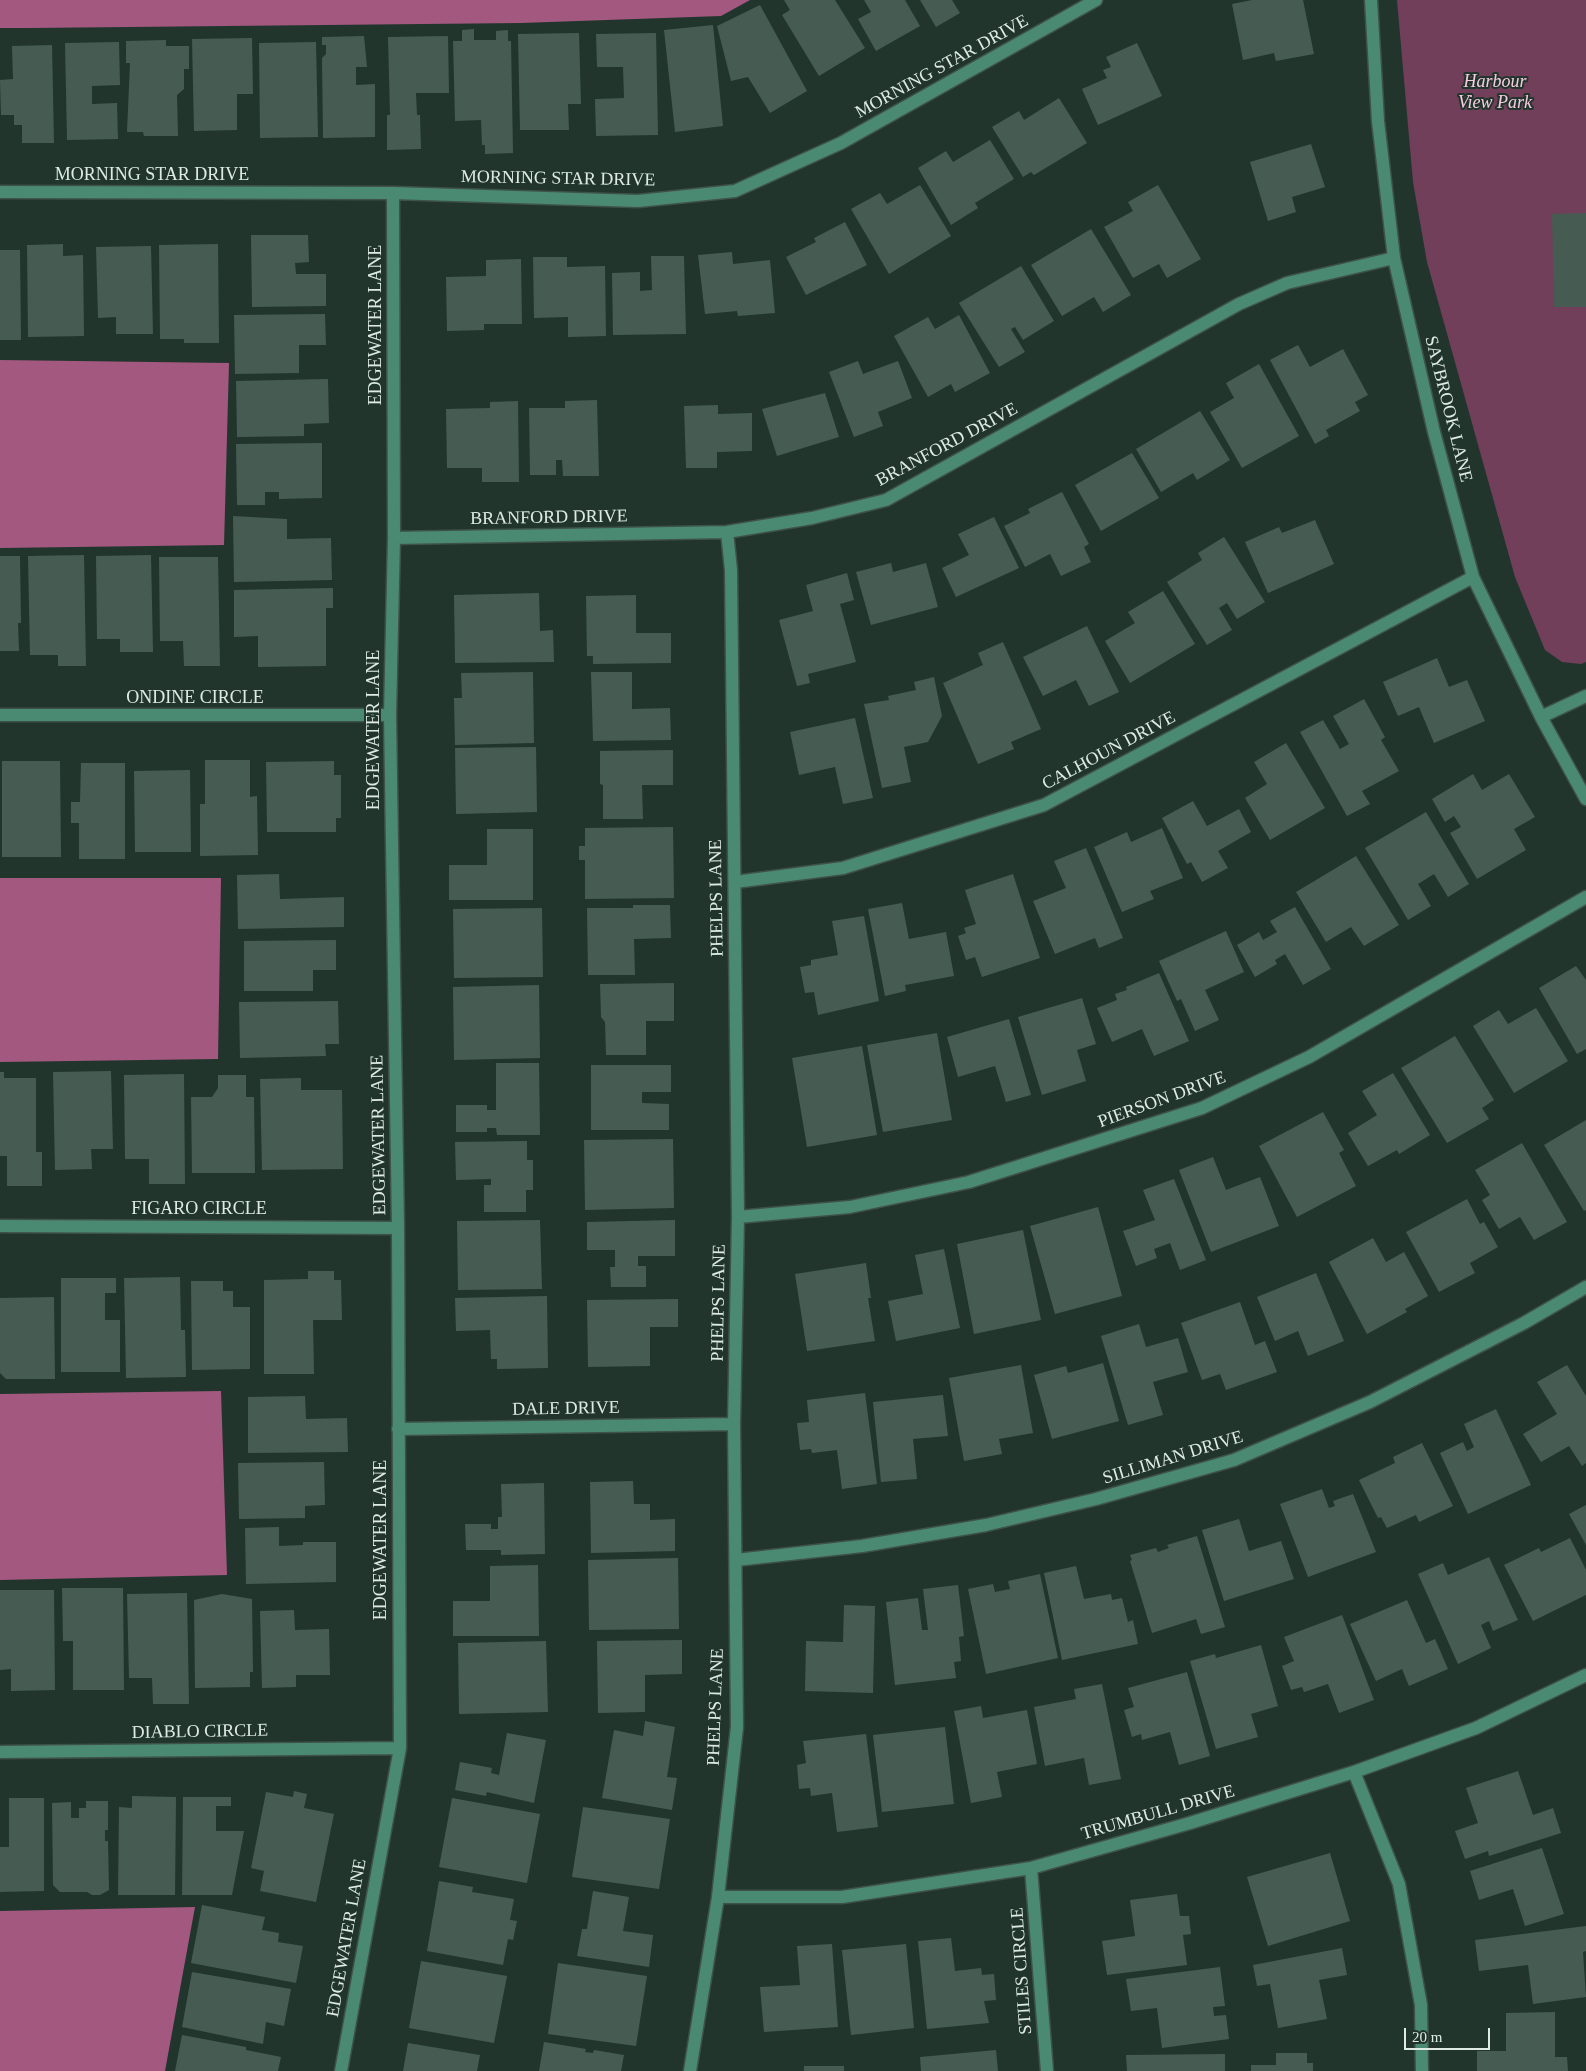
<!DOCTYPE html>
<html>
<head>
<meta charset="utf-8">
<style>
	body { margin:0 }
	#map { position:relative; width:1586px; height:2071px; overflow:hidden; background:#21352d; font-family:"Times New Roman",serif }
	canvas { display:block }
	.scale { position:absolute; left:1404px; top:2028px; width:86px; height:22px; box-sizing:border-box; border:2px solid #deeae5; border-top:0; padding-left:6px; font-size:15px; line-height:18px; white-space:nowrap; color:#deeae5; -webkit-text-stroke:4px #21352d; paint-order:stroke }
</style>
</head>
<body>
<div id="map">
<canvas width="1586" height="2071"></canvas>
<div class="scale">20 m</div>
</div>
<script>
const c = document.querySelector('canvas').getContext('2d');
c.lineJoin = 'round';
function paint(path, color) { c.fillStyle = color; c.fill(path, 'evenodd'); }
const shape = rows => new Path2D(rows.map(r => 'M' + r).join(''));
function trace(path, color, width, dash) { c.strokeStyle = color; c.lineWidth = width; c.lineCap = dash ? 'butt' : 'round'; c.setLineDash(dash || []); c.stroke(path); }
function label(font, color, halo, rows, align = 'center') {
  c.font = font + ' "Times New Roman",serif'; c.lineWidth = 4; c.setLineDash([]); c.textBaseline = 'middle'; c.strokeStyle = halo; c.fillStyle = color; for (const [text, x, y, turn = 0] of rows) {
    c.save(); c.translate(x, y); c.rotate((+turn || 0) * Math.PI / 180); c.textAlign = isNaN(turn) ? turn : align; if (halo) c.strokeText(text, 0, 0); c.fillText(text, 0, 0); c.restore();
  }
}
const green = shape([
	[1397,0,1586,0,1586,662,1581,664,1562,662,1545,650,1515,577,1427,262,1413,182]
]);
const water = shape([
	[0,0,750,0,721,16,521,23,30,28,0,28],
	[0,360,229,363,224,545,0,548],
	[0,878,221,878,218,1059,0,1062],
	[221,1391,227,1575,0,1580,0,1394],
	[195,1907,165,2071,0,2071,0,1911]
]);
const building = shape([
	[784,0,835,0,865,48,819,76,782,15,790,10],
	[864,0,905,0,920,26,876,51,858,19,871,12],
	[920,0,952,0,960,13,936,27],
	[1252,0,1303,0,1314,54,1276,61,1274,53,1243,60,1232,4],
	[760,5,807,91,770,113,748,77,731,81,717,26],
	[713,25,723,126,675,132,664,30],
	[474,29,474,40,496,40,496,31,508,30,508,41,511,41,513,153,485,154,485,145,482,145,481,120,455,121,453,41,462,41,462,30],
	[579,33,581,104,568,104,569,130,520,130,518,34],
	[656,33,658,135,596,136,595,99,624,98,623,67,597,67,596,34],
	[364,36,367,67,356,67,356,85,375,84,375,137,323,138,322,58,326,54,326,45,322,45,322,37],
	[448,36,449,93,416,93,417,115,420,115,421,149,387,150,387,115,390,115,388,37],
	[252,38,253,94,237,94,237,130,194,131,192,39],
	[166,40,166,46,189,46,189,69,184,69,184,89,177,95,178,136,144,136,143,132,127,132,130,63,126,63,126,41],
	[119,42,120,85,92,86,92,104,117,103,118,139,67,140,65,43],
	[316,42,318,137,260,138,259,43],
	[1137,43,1162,96,1098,125,1082,89,1107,78,1103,70,1111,67,1106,57],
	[52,45,54,143,22,143,22,125,14,125,14,115,1,115,0,80,13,79,12,46],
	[1059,98,1087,143,1034,175,1031,172,1023,177,992,127,1019,111,1024,120],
	[990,140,1014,179,975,203,978,208,951,225,918,168,946,151,953,162],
	[1311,144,1325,187,1292,197,1296,212,1268,221,1250,162],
	[920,185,951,236,889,274,851,209,880,193,887,204],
	[1158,185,1201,259,1167,278,1159,264,1133,278,1104,227,1133,211,1128,202],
	[1586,213,1586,307,1554,307,1552,214],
	[845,222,867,265,806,295,786,257,816,242,814,238],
	[1091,229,1131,295,1103,312,1094,297,1062,316,1031,265],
	[251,235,308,235,309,262,295,263,296,274,326,274,326,306,252,307],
	[63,244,63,256,83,255,84,336,28,337,27,245],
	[218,244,219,343,184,343,184,339,160,339,159,245],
	[151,246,153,334,116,334,116,317,98,318,96,247],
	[0,250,20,250,21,340,0,340],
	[732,252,733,264,770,260,775,313,738,316,737,311,705,314,698,255],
	[651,256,684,256,686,334,613,335,612,273,640,272,640,291,652,290],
	[533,257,567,257,567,267,605,266,606,336,568,337,568,317,534,318],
	[521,259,522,324,484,324,484,330,447,331,446,277,486,276,486,260],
	[1021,266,1054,321,1023,340,1015,327,1011,329,1025,352,999,367,959,303],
	[325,314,326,345,299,345,299,373,235,374,234,315],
	[959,315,990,373,955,392,951,384,928,397,894,336,928,317,935,329],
	[1298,345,1310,367,1343,349,1368,395,1355,402,1360,411,1326,430,1329,436,1315,444,1270,360],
	[858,361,863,374,898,361,912,398,878,412,883,426,854,437,829,372],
	[1259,364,1299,436,1242,468,1210,412,1234,398,1226,383],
	[328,379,329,423,304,424,304,436,237,437,236,381],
	[825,393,839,437,777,456,762,409],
	[597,400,599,476,563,476,562,460,556,460,556,475,530,475,529,408,565,408,565,401],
	[518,401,519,482,482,482,482,468,447,468,446,409,490,408,490,402],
	[718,405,718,414,752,413,752,451,717,452,717,468,686,468,684,406],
	[1200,411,1230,460,1197,480,1193,473,1161,492,1136,449],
	[322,443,322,498,279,499,279,492,265,492,265,505,237,505,236,444],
	[1132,453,1159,498,1101,531,1075,485],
	[1062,492,1089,544,1084,547,1091,562,1061,576,1050,554,1025,567,1004,526,1030,513,1028,509],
	[233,516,287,519,287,539,331,538,332,580,234,582],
	[994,517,1019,568,956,597,942,568,969,555,958,534],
	[1315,520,1334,564,1268,593,1245,542,1279,527,1282,533],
	[1224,537,1265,602,1237,619,1227,603,1219,608,1232,630,1207,645,1167,582,1202,560,1198,553],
	[84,555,86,666,58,666,58,655,30,655,28,556],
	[151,555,153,652,120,652,120,639,97,639,96,556],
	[0,556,20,556,21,623,18,623,19,651,0,651],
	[159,557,218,557,220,666,184,666,183,641,160,641],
	[891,563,893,572,926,563,938,607,871,625,856,572],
	[847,573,854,600,840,604,856,662,808,674,810,683,797,686,779,620,813,611,806,585],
	[333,588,333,608,326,608,326,666,258,667,258,636,234,637,234,590],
	[1163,591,1195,644,1130,683,1105,641,1135,623,1128,612],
	[539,593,540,631,553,630,554,662,455,663,454,595],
	[636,595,636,633,671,633,671,663,593,664,593,656,587,656,586,596],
	[1087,626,1119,692,1089,706,1076,680,1043,696,1023,657],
	[1003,642,1041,729,1011,742,1014,749,978,764,943,683,983,665,978,653],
	[1437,658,1449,687,1467,680,1485,721,1434,743,1419,707,1398,716,1383,682],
	[533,672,534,743,455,745,454,698,462,698,461,673],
	[591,672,632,672,632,709,670,708,671,740,593,741],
	[934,677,942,716,928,742,904,747,911,782,882,788,864,704,889,700,888,696,916,690,914,682],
	[1364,699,1385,737,1381,740,1399,771,1362,791,1370,804,1347,816,1300,732,1323,720,1340,749,1349,744,1333,716],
	[855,718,873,798,843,804,835,767,799,775,790,732],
	[1286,743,1325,808,1270,840,1245,798,1267,784,1254,762],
	[536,747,537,812,456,814,455,748],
	[673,750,673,785,642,785,643,819,603,819,603,785,600,784,600,751],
	[205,760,250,760,250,797,257,796,258,855,200,856,200,804,205,804],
	[2,761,60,761,61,857,2,857],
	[334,761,334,775,341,775,341,818,336,818,336,832,267,832,266,762],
	[81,763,125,763,125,859,79,859,79,823,71,823,71,802,80,802],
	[190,770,191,852,135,852,134,771],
	[1473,774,1482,790,1509,774,1535,817,1514,829,1526,850,1477,879,1450,833,1461,827,1454,816,1445,822,1432,799],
	[1193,801,1207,826,1239,809,1251,832,1218,851,1228,868,1202,882,1191,862,1187,864,1162,818],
	[1426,812,1469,884,1448,897,1434,874,1418,884,1431,906,1408,920,1365,848],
	[673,827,674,898,585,899,585,860,579,860,579,846,585,846,585,828],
	[1162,828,1183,878,1150,891,1154,899,1122,912,1094,847,1127,832,1131,842],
	[487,829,533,829,533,900,449,900,449,865,487,865],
	[1086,848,1123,938,1099,948,1095,938,1055,954,1033,901,1066,888,1054,861],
	[1356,856,1399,925,1364,946,1351,927,1326,942,1296,892],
	[279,874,280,899,344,897,344,927,238,929,237,875],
	[1013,874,1040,958,982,977,975,957,966,960,958,936,966,933,964,928,976,924,965,890],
	[902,903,909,939,946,932,954,976,905,985,906,991,885,996,868,909],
	[633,905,670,905,671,938,634,939,635,975,588,975,587,908,633,908],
	[1295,907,1331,969,1303,985,1285,954,1275,960,1277,964,1255,977,1237,945,1259,932,1263,940,1277,932,1270,921],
	[542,908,543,977,454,978,453,909],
	[864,916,879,1001,818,1015,814,992,805,993,800,967,811,965,811,960,838,955,832,921],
	[1226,931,1244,972,1205,990,1219,1020,1195,1031,1181,999,1177,1001,1159,961],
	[336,940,336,970,313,970,313,991,244,991,244,941],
	[1576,966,1586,980,1586,1049,1577,1054,1539,988],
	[1159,973,1189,1041,1154,1056,1142,1029,1112,1042,1097,1008,1117,1000,1115,994,1127,990,1126,987],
	[674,983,674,1021,646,1021,646,1055,606,1055,605,1022,601,1017,600,984],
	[539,985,540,1058,454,1060,453,987],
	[1082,998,1096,1044,1077,1050,1086,1081,1042,1095,1018,1017],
	[338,1001,339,1044,325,1044,326,1056,240,1058,239,1002],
	[1536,1008,1568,1061,1514,1093,1473,1026,1499,1010,1508,1024],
	[1009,1019,1031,1095,1006,1102,995,1066,958,1077,947,1037],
	[937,1033,952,1120,883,1132,867,1045],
	[1455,1036,1494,1100,1482,1108,1489,1119,1447,1143,1401,1068],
	[862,1046,877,1135,807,1147,792,1058],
	[496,1063,539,1063,540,1135,497,1135,496,1128,487,1128,487,1132,456,1132,456,1105,487,1105,487,1110,496,1110],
	[591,1065,671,1065,671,1092,642,1092,642,1103,669,1104,669,1130,591,1130],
	[111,1071,113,1149,91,1149,92,1169,55,1170,53,1072],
	[0,1072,4,1072,4,1078,36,1078,36,1152,42,1152,42,1186,7,1186,7,1156,0,1156],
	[1393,1073,1430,1135,1399,1154,1397,1150,1368,1166,1348,1133,1377,1115,1362,1091],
	[184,1074,185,1184,149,1184,149,1159,125,1159,124,1075],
	[218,1075,246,1075,246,1097,254,1097,255,1173,192,1173,191,1097,212,1097,218,1088],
	[301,1078,301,1090,342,1090,343,1169,262,1170,260,1079],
	[1323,1112,1344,1150,1339,1153,1356,1186,1297,1217,1259,1146],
	[1586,1120,1586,1210,1584,1211,1544,1145],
	[673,1139,674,1208,585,1210,584,1140],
	[527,1141,527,1160,533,1160,533,1190,526,1190,526,1212,484,1212,484,1185,491,1185,491,1179,456,1180,455,1142],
	[1522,1143,1567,1222,1534,1240,1520,1217,1499,1229,1482,1200,1490,1195,1475,1170],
	[1213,1157,1226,1190,1260,1177,1279,1226,1211,1252,1179,1170],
	[1174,1179,1206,1260,1180,1270,1170,1243,1154,1249,1157,1258,1136,1266,1123,1231,1155,1220,1143,1190],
	[1467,1199,1480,1224,1484,1222,1498,1247,1470,1263,1475,1273,1439,1292,1406,1232],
	[1098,1207,1122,1296,1055,1314,1030,1226],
	[540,1220,542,1289,458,1290,457,1221],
	[675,1220,675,1256,638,1256,638,1266,646,1266,646,1287,611,1287,610,1267,615,1267,615,1250,587,1250,587,1222],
	[1023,1230,1041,1320,974,1334,957,1244],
	[1373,1238,1386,1262,1404,1252,1428,1296,1405,1309,1407,1312,1367,1334,1329,1262],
	[944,1249,960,1328,896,1341,888,1301,923,1294,915,1255],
	[866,1263,871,1298,868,1298,875,1341,807,1351,795,1274],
	[308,1271,334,1271,334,1280,341,1280,342,1320,313,1320,314,1374,264,1374,264,1280,308,1279],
	[1316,1273,1344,1341,1308,1356,1298,1331,1275,1341,1257,1297],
	[180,1277,181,1330,185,1330,186,1377,126,1378,124,1278],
	[61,1278,116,1278,116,1293,105,1293,105,1320,120,1320,120,1372,61,1372],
	[191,1281,223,1281,223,1291,233,1291,233,1307,250,1307,250,1369,192,1370],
	[547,1296,548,1368,497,1369,497,1359,491,1359,490,1330,456,1331,455,1298],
	[54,1297,55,1379,6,1379,0,1373,0,1298],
	[678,1299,678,1327,650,1327,650,1366,588,1367,587,1300],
	[1240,1302,1255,1345,1265,1341,1277,1372,1226,1390,1220,1374,1202,1380,1181,1323],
	[1139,1324,1146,1347,1178,1338,1188,1372,1153,1382,1163,1415,1128,1425,1101,1336],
	[1103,1363,1119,1421,1052,1439,1034,1375,1066,1366,1068,1373],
	[1021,1365,1033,1433,999,1439,1002,1454,964,1461,949,1378],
	[1567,1365,1586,1396,1586,1463,1582,1466,1569,1446,1541,1462,1523,1434,1557,1414,1537,1382],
	[865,1393,877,1484,842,1489,837,1450,812,1453,811,1449,800,1450,797,1423,809,1422,807,1400],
	[943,1395,948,1436,913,1439,917,1479,881,1482,873,1402],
	[305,1396,306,1419,347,1418,348,1452,248,1453,248,1397],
	[1496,1409,1531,1485,1468,1514,1440,1453,1463,1442,1467,1451,1474,1447,1464,1424],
	[1422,1443,1453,1506,1419,1522,1416,1515,1387,1528,1381,1517,1378,1518,1359,1480,1395,1463,1393,1457],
	[324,1462,325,1505,305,1506,305,1518,239,1519,238,1463],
	[633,1481,634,1504,650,1504,650,1520,675,1519,675,1551,591,1553,590,1482],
	[544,1483,545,1554,501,1555,501,1550,466,1550,465,1524,491,1524,491,1529,498,1529,498,1517,502,1517,501,1484],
	[1322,1489,1329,1508,1335,1506,1333,1501,1353,1494,1376,1552,1308,1577,1280,1504],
	[1586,1505,1586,1545,1569,1514],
	[1239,1519,1249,1551,1281,1541,1294,1579,1224,1601,1202,1530],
	[279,1527,279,1546,303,1545,303,1542,336,1542,336,1582,246,1584,245,1528],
	[1197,1536,1225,1627,1201,1634,1196,1619,1152,1633,1130,1561,1132,1560,1130,1555,1156,1548,1158,1552,1169,1548,1167,1545],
	[1570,1538,1586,1570,1586,1595,1533,1621,1504,1565,1539,1548,1541,1552],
	[1489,1557,1518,1620,1493,1631,1489,1621,1481,1625,1491,1648,1458,1664,1418,1574,1443,1563,1448,1575],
	[678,1558,679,1629,589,1630,588,1560],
	[538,1565,539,1636,453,1636,453,1601,490,1601,490,1566],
	[1076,1566,1084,1599,1111,1594,1112,1600,1122,1598,1128,1622,1133,1620,1138,1644,1062,1660,1044,1573],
	[1040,1574,1058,1658,986,1674,968,1589,993,1584,995,1592,1010,1589,1008,1581],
	[958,1585,964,1636,959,1637,961,1661,954,1662,956,1678,895,1685,886,1602,918,1598,922,1630,928,1630,923,1589],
	[62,1588,123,1588,124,1690,73,1690,73,1641,63,1641],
	[0,1590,54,1590,55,1690,11,1691,11,1669,0,1670],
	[187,1593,189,1704,153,1704,152,1678,129,1678,127,1594],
	[222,1594,252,1599,253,1672,250,1672,250,1687,195,1688,194,1600],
	[1407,1600,1426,1643,1435,1639,1448,1669,1409,1686,1402,1669,1376,1681,1350,1624],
	[844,1605,875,1606,873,1693,805,1691,806,1641,843,1642],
	[294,1610,295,1630,329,1629,330,1675,296,1675,296,1687,262,1688,260,1611],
	[1342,1615,1374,1700,1339,1713,1328,1684,1304,1692,1302,1687,1291,1690,1282,1666,1294,1661,1284,1637],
	[682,1640,682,1674,645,1675,645,1712,598,1713,597,1641],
	[546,1641,548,1712,459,1714,458,1643],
	[1261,1645,1278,1706,1251,1714,1258,1737,1216,1749,1190,1661,1215,1654,1216,1658],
	[1187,1672,1210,1756,1179,1765,1170,1732,1142,1740,1141,1734,1132,1737,1124,1710,1134,1707,1128,1688],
	[1102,1684,1121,1779,1089,1785,1084,1758,1045,1766,1034,1707,1076,1699,1074,1689],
	[981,1706,983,1718,1027,1710,1037,1764,997,1772,1002,1797,971,1803,954,1711],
	[645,1721,675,1727,667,1777,677,1778,672,1810,602,1798,614,1730,643,1736],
	[945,1727,954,1804,882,1812,873,1735],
	[507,1733,546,1740,534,1803,487,1792,486,1796,455,1790,460,1762,492,1768,491,1773,499,1775],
	[866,1734,878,1827,837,1832,832,1793,811,1796,810,1788,799,1789,797,1765,806,1763,803,1741],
	[1518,1771,1533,1815,1553,1808,1561,1833,1489,1856,1488,1851,1465,1859,1455,1831,1478,1823,1466,1788],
	[294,1791,307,1794,304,1808,334,1814,316,1902,260,1891,264,1871,251,1868,266,1792,293,1797],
	[132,1796,176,1797,175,1895,118,1895,119,1807,132,1808],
	[183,1797,231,1797,231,1806,216,1806,216,1831,244,1831,232,1895,182,1895],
	[9,1798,44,1798,44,1891,0,1892,0,1847,9,1847],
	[452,1798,540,1814,527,1883,439,1867],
	[86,1801,108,1801,108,1830,105,1830,105,1841,108,1841,109,1890,100,1895,92,1895,87,1892,60,1892,53,1885,52,1803,71,1802,71,1818,79,1818,79,1808,86,1808],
	[583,1807,670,1819,659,1889,572,1877],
	[1542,1848,1564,1914,1525,1926,1513,1889,1479,1900,1470,1871],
	[1330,1853,1350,1921,1268,1946,1247,1877],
	[439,1881,473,1887,472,1892,514,1899,510,1920,517,1921,513,1940,508,1939,503,1965,427,1951],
	[593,1891,629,1897,623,1931,653,1935,649,1967,577,1956,582,1929,587,1929],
	[1177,1894,1180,1916,1189,1916,1191,1934,1183,1935,1187,1965,1107,1975,1102,1941,1135,1936,1130,1900],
	[202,1905,265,1917,262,1930,279,1933,278,1942,303,1946,296,1983,191,1963],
	[1586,1926,1586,1951,1583,1952,1586,1997,1533,2004,1528,1965,1479,1971,1475,1940],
	[951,1938,955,1971,981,1968,982,1975,994,1974,996,2000,984,2001,989,2023,927,2029,918,1941],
	[832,1944,838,2027,764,2032,760,1987,800,1985,797,1946],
	[906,1944,914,2028,851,2035,842,1950],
	[1342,1948,1347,1975,1319,1980,1327,2019,1278,2028,1270,1984,1257,1986,1253,1965],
	[421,1961,507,1976,494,2043,409,2028],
	[558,1963,647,1976,636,2046,548,2034],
	[1220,1967,1225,2006,1213,2007,1214,2016,1226,2015,1229,2039,1162,2048,1157,2008,1131,2011,1126,1979],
	[192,1972,291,1989,284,2026,266,2022,263,2044,182,2027],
	[1555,2012,1555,2057,1567,2057,1568,2071,1477,2071,1477,2051,1506,2051,1506,2013],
	[182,2035,246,2047,246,2050,281,2057,278,2071,175,2071],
	[544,2042,586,2049,585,2052,593,2053,594,2050,624,2055,621,2071,539,2071],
	[408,2043,480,2055,477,2071,403,2071],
	[996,2050,998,2071,921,2071,920,2057],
	[1276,2053,1307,2053,1307,2063,1313,2063,1313,2071,1251,2071,1251,2065,1276,2065],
	[1225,2054,1225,2071,1127,2071,1126,2055],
	[804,2066,844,2066,844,2071,804,2071]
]);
const minor = shape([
	[1371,0,1378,121,1394,258,1434,432,1473,577,1541,717,1586,799],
	[0,192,393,193,638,201,735,191,841,143,1096,0],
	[394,538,727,532,812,518,886,500,1239,304,1287,283,1394,258],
	[0,715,390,715],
	[1541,717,1586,696],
	[735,882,843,868,1044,805,1473,577],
	[738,1217,850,1207,969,1182,1202,1108,1309,1057,1586,897],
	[0,1226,398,1228],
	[398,1429,734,1424],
	[736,1560,862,1546,986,1525,1096,1499,1234,1460,1370,1402,1524,1323,1586,1287],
	[0,1752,400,1748],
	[1354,1772,1399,1884,1421,2005,1422,2071],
	[1031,1868,1047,2071],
	[718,1897,842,1897,1031,1868,1190,1823,1354,1772,1476,1728,1586,1675],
	[341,2071,400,1748,398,1228,390,715,394,538,393,193],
	[690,2071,718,1897,737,1727,734,1424,738,1217,731,570,727,532]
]);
const streetNames = [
	["MORNING STAR DRIVE",942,67,-29],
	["MORNING STAR DRIVE",152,175],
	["MORNING STAR DRIVE",558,179,1],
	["EDGEWATER LANE",376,325,-90],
	["SAYBROOK LANE",1448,409,76],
	["BRANFORD DRIVE",947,445,-28],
	["BRANFORD DRIVE",549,518,-1],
	["ONDINE CIRCLE",195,698],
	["EDGEWATER LANE",374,730,-90],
	["CALHOUN DRIVE",1109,751,-28],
	["PHELPS LANE",717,898,-91],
	["PIERSON DRIVE",1162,1100,-20],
	["EDGEWATER LANE",379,1135,-91],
	["FIGARO CIRCLE",199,1209],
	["PHELPS LANE",719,1303,-89],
	["DALE DRIVE",566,1409,-1],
	["SILLIMAN DRIVE",1173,1458,-17],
	["EDGEWATER LANE",381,1540,-90],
	["PHELPS LANE",716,1707,-88],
	["DIABLO CIRCLE",200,1732,-1],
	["TRUMBULL DRIVE",1158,1813,-16],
	["EDGEWATER LANE",347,1938,-80],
	["STILES CIRCLE",1022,1971,-94]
];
const parkNames = [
	["Harbour",1495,82],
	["View Park",1495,103]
];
paint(green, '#713f59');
paint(water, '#a3587f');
paint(building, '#465c52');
trace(minor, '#3f524a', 15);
trace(minor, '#4a8a72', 12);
label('18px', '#deeae5', '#21352d', streetNames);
label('italic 18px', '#f7cce0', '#21352d', parkNames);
</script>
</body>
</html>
